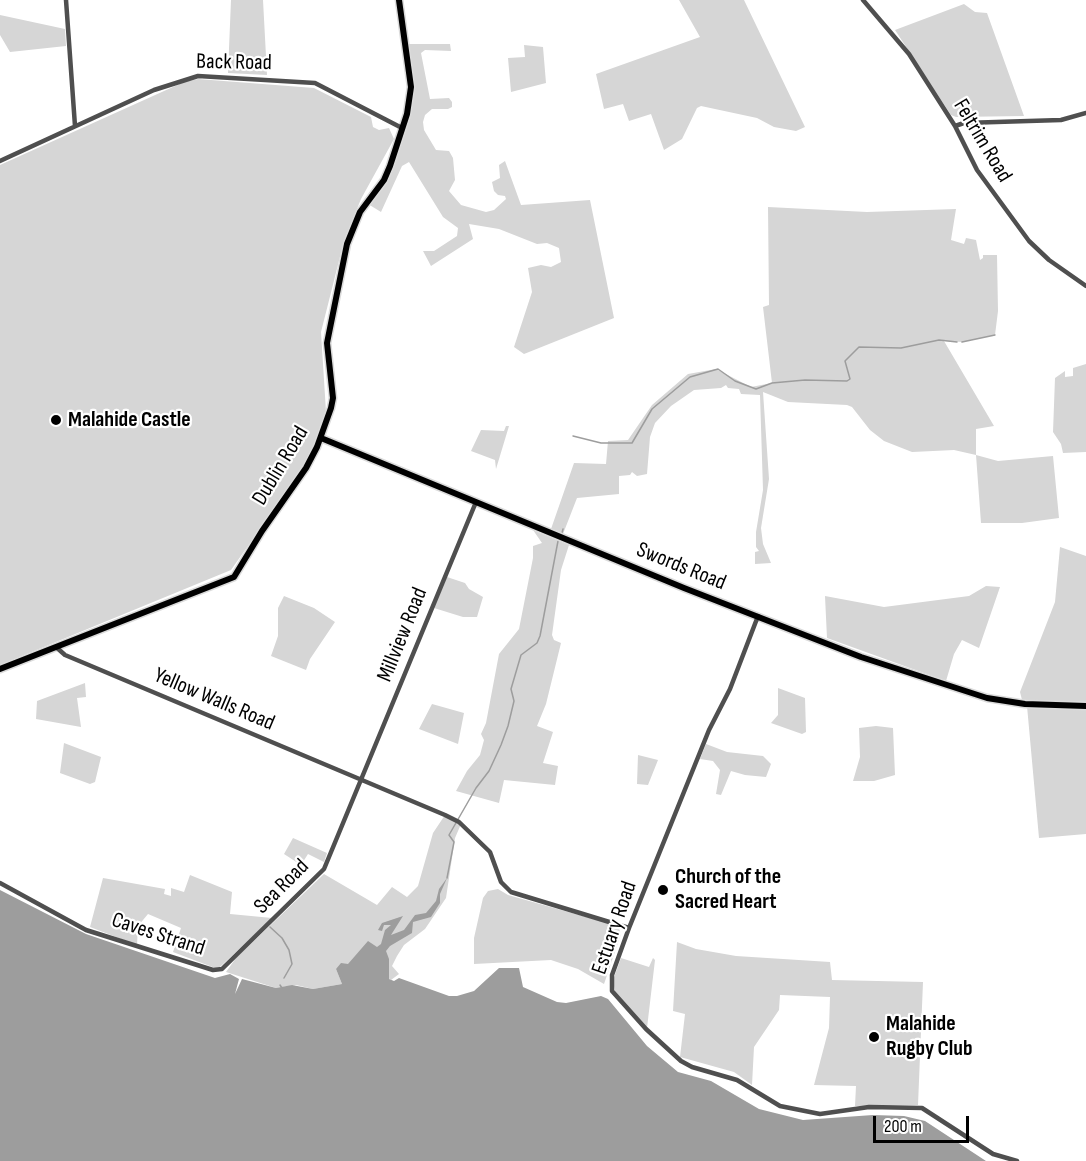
<!DOCTYPE html>
<html>
<head>
<meta charset="utf-8">
<style>
	body { margin:0 }
	#map { position:relative; width:1086px; height:1161px; overflow:hidden; background:#fff; font-family:"Sofia Sans Condensed",sans-serif }
	canvas { display:block }
	.scale { position:absolute; left:873px; top:1116px; width:96px; height:27px; box-sizing:border-box; border:3px solid #000; border-top:0; padding-left:8px; font-size:18px; line-height:21px; white-space:nowrap; color:#000; -webkit-text-stroke:4px #fff; paint-order:stroke }
</style>
</head>
<body>
<div id="map">
<canvas width="1086" height="1161"></canvas>
<div class="scale">200 m</div>
</div>
<script>
const c = document.querySelector('canvas').getContext('2d');
c.lineJoin = 'round';
function paint(path, color) { c.fillStyle = color; c.fill(path, 'evenodd'); }
const shape = rows => new Path2D(rows.map(r => 'M' + r).join(''));
function trace(path, color, width, dash) { c.strokeStyle = color; c.lineWidth = width; c.lineCap = dash ? 'butt' : 'round'; c.setLineDash(dash || []); c.stroke(path); }
function label(font, color, halo, rows, align = 'center') {
  c.font = font + ' "Sofia Sans Condensed",sans-serif'; c.lineWidth = 4.5; c.setLineDash([]); c.textBaseline = 'middle'; c.strokeStyle = halo; c.fillStyle = color; for (const [text, x, y, turn = 0] of rows) {
    c.save(); c.translate(x, y); c.rotate((+turn || 0) * Math.PI / 180); c.textAlign = isNaN(turn) ? turn : align; if (halo) c.strokeText(text, 0, 0); c.fillText(text, 0, 0); c.restore();
  }
}
const green = shape([
	[231,0,263,0,267,75,228,73],
	[679,0,744,0,805,127,796,131,774,127,757,118,701,106,697,108,682,139,664,150,651,114,629,121,623,104,604,109,596,74,700,37],
	[964,4,975,12,987,13,1024,116,956,117,951,115,895,30],
	[0,15,65,29,66,46,10,52,0,35],
	[407,44,450,44,451,51,425,50,421,53,430,99,449,98,452,102,452,107,448,109,432,109,425,115,423,122,424,130,436,150,449,151,453,158,455,180,449,191,461,205,486,212,494,210,506,199,505,196,498,195,494,191,492,182,500,178,499,165,505,161,521,205,590,200,614,318,524,354,514,347,532,292,528,268,541,265,551,267,561,262,559,248,547,243,537,244,499,229,469,224,473,239,431,266,423,251,434,251,457,236,458,228,443,217,409,162,402,166,381,212,368,204,381,188,410,115,413,87],
	[524,45,543,47,546,83,511,92,508,58,525,57],
	[198,79,314,88,371,117,373,127,379,130,389,128,394,139,361,199,344,241,321,332,326,412,314,446,298,475,231,570,0,665,0,165,184,82],
	[768,207,867,212,956,209,951,240,964,244,966,238,976,240,980,260,983,258,983,255,997,255,998,311,995,335,962,342,944,341,994,426,976,429,976,455,998,461,1053,456,1059,518,1022,523,981,523,976,455,954,450,912,452,884,441,870,430,852,407,847,405,788,402,763,392,769,479,761,528,763,544,771,563,755,564,755,552,759,551,756,547,756,532,763,490,760,395,741,394,739,389,728,388,726,385,721,388,694,390,671,406,655,423,650,437,647,474,637,476,632,472,630,475,619,476,619,494,577,498,563,534,551,529,574,463,606,464,608,441,628,440,652,405,688,374,716,369,751,387,772,383,763,307,769,305],
	[1086,364,1086,452,1063,453,1061,444,1053,432,1055,378,1065,371,1065,377,1073,376,1073,368],
	[506,426,509,426,496,469,495,460,471,451,481,430,504,431],
	[533,530,569,545,561,570,552,635,554,640,561,643,546,704,537,726,553,732,543,763,558,766,555,785,504,780,499,803,456,791,467,771,480,755,484,740,481,734,486,723,499,654,519,629,533,558,533,546,542,543],
	[1060,547,1086,556,1086,702,1022,700,1020,692,1055,602],
	[447,577,465,583,469,589,483,597,477,617,463,617,434,608],
	[986,586,1000,587,979,648,962,640,954,654,946,681,827,638,825,596,884,607,969,596],
	[284,596,314,608,335,622,310,659,306,670,271,656,278,636,278,608],
	[85,683,86,697,77,698,81,727,36,719,37,701],
	[778,688,805,698,806,732,802,734,771,723,778,715],
	[432,704,464,713,458,744,419,729],
	[1027,706,1086,708,1086,834,1039,838],
	[876,726,893,728,895,775,874,781,853,781,860,757,859,728],
	[64,743,101,757,95,782,90,784,60,773],
	[706,744,727,752,763,756,771,764,766,777,745,775,731,771,721,795,716,794,720,770,713,761,700,759],
	[638,755,658,760,648,785,637,784],
	[445,815,461,824,455,838,446,898,425,929,404,945,397,956,392,966,399,974,391,980,388,978,389,959,348,964,336,969,342,984,313,989,296,985,276,988,226,972,236,958,324,874,377,905,392,887,407,897,418,886,433,833],
	[293,838,327,853,324,862,308,854,301,865,284,854],
	[190,875,232,892,230,914,272,918,220,967,215,968,173,952,181,928,148,914,138,926,137,945,90,927,103,878,165,889,164,894,171,896,171,888,184,892],
	[498,889,508,895,618,926,621,934,604,984,578,969,551,960,474,964,474,938,483,898,488,891],
	[677,942,696,949,736,956,830,962,832,980,923,982,918,1105,855,1106,856,1086,814,1085,829,1028,830,997,780,995,779,1010,754,1047,752,1085,734,1072,680,1057,685,1014,673,1011],
	[621,958,649,967,653,958,655,960,647,1028,615,992,613,980]
]);
const water = shape([
	[447,878,440,894,440,903,431,917,413,922,412,933,390,946,386,951,389,959,389,979,394,981,399,978,449,996,457,996,474,991,499,968,519,968,523,987,557,1002,566,1003,601,996,608,999,647,1046,678,1072,711,1081,759,1109,803,1120,873,1115,904,1116,925,1121,986,1161,0,1161,0,890,86,934,215,978,230,974,239,979,235,994,242,979,276,988,292,985,313,989,342,984,336,969,341,963,348,964,368,941,377,947,381,944,385,930,391,925,384,925,382,931,378,930,382,923,403,916,391,935,404,930,415,915,426,913,436,901,439,889]
]);
const stream = shape([
	[962,342,995,335],
	[573,436,601,443,631,443],
	[632,443,652,409,690,377,718,369,735,381,756,389,772,383,805,380,847,381,850,379,845,361,859,347,901,348,939,340,957,342],
	[562,533,563,529],
	[447,878,454,842,449,835,476,788,489,771,501,745,508,726,514,701,511,689,521,655,537,643,540,636,558,541],
	[270,927,282,938,289,950,292,964,284,978],
	[280,985,282,988]
]);
const minor = shape([
	[66,0,75,126],
	[863,0,909,54,955,126,977,170,1029,241,1049,260,1086,286],
	[955,126,964,123,1061,120,1086,113],
	[0,161,154,90,198,76,315,83,402,128],
	[758,616,730,689,709,730,629,928,612,975,612,991,646,1029,681,1061,692,1067,737,1080,780,1106,820,1114,869,1107,922,1108,993,1154,1017,1161],
	[56,647,65,655,445,815,459,822,490,852,501,882,511,892,629,928],
	[0,883,86,930,213,970,222,969,324,869,476,502]
]);
const major = shape([
	[321,438,684,588,861,657,987,698,1025,704,1086,706],
	[0,669,234,577,262,531,306,468,317,447,331,408,333,398,327,343,347,244,360,212,384,180,390,166,407,114,411,87,399,0]
]);
const markers = [
	[56,420,6,"#000"],
	[663,890,6,"#000"],
	[874,1037,6,"#000"]
];
const streetNames = [
	["Back Road",234,63,1],
	["Feltrim Road",982,141,59],
	["Dublin Road",281,466,-59],
	["Swords Road",681,567,22],
	["Millview Road",403,635,-68],
	["Yellow Walls Road",214,700,23],
	["Sea Road",282,887,-45],
	["Estuary Road",615,928,-71],
	["Caves Strand",158,935,18]
];
const poiNames = [
	["Malahide Castle",68,420],
	["Church of the",675,877],
	["Sacred Heart",675,902],
	["Malahide",886,1024],
	["Rugby Club",886,1049]
];
paint(green, '#d6d6d6');
paint(water, '#9d9d9d');
trace(stream, '#9d9d9d', 1.5);
trace(major, '#dbdbdb', 9);
trace(minor, '#4f4f4f', 4.5);
trace(major, '#000', 6);
for (const [x, y, r, color] of markers) { const dot = new Path2D(); dot.arc(x, y, r, 0, 2 * Math.PI); c.fillStyle = color; c.fill(dot); trace(dot, '#fff', 2); }
label('22px', '#000', '#fff', streetNames);
label('bold 22px', '#000', '#fff', poiNames, 'left');
</script>
</body>
</html>
